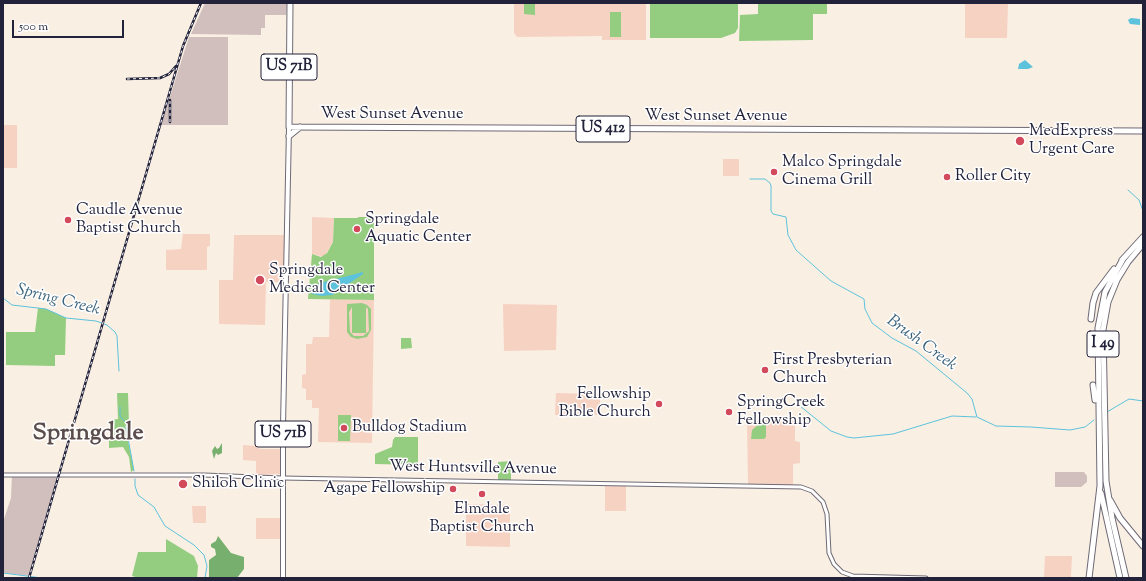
<!DOCTYPE html>
<html>
<head>
<meta charset="utf-8">
<style>
	body { margin:0 }
	#map { position:relative; width:1146px; height:581px; overflow:hidden; background:#faefe3; font-family:"Sorts Mill Goudy",serif }
	canvas { display:block }
	.frame { position:absolute; inset:0; border:4px solid #22223b; pointer-events:none }
	.scale { position:absolute; left:12px; top:20px; width:112px; height:18px; box-sizing:border-box; border:2px solid #22223b; border-top:0; padding-left:5px; font-size:12px; line-height:14px; white-space:nowrap; color:#22223b; -webkit-text-stroke:3px #fff; paint-order:stroke }
</style>
</head>
<body>
<div id="map">
<canvas width="1146" height="581"></canvas>
<div class="frame"></div>
<div class="scale">500 m</div>
</div>
<script>
const c = document.querySelector('canvas').getContext('2d');
c.lineJoin = 'round';
function paint(path, color) { c.fillStyle = color; c.fill(path, 'evenodd'); }
const shape = rows => new Path2D(rows.map(r => 'M' + r).join(''));
function trace(path, color, width, dash) { c.strokeStyle = color; c.lineWidth = width; c.lineCap = dash ? 'butt' : 'round'; c.setLineDash(dash || []); c.stroke(path); }
function label(font, color, halo, rows, align = 'center') {
  c.font = font + ' "Sorts Mill Goudy",serif'; c.lineWidth = 3; c.setLineDash([]); c.textBaseline = 'middle'; c.strokeStyle = halo; c.fillStyle = color; for (const [text, x, y, turn = 0] of rows) {
    c.save(); c.translate(x, y); c.rotate((+turn || 0) * Math.PI / 180); c.textAlign = isNaN(turn) ? turn : align; if (halo) c.strokeText(text, 0, 0); c.fillText(text, 0, 0); c.restore();
  }
}
const built = shape([
	[514,3,646,3,646,40,602,40,602,36,517,37,514,33],
	[965,3,1008,3,1007,38,965,38],
	[3,125,17,125,17,168,3,168],
	[723,159,739,159,739,176,723,176],
	[312,217,334,218,333,242,324,257,312,254],
	[183,234,210,234,210,246,207,247,207,270,166,270,166,250,181,249],
	[234,235,288,235,287,282,266,282,265,325,219,324,219,280,233,280],
	[330,299,374,300,372,443,318,442,319,408,312,408,312,400,306,400,306,389,302,388,302,375,306,374,306,344,312,344,313,337,329,337],
	[503,304,557,305,556,350,504,351],
	[556,393,600,394,600,415,555,415],
	[747,420,795,421,795,441,800,442,800,463,793,464,793,486,748,485],
	[243,445,256,446,260,449,283,449,282,474,256,475,256,461,243,460],
	[605,486,626,486,626,511,605,511],
	[466,504,510,505,510,547,466,546],
	[192,506,206,506,206,523,193,523],
	[256,518,280,518,280,539,256,539],
	[1045,556,1072,556,1071,577,1044,577]
]);
const industrial = shape([
	[205,3,287,3,286,15,265,15,265,28,261,28,261,35,191,34],
	[189,37,228,37,228,125,161,125],
	[1055,472,1084,472,1087,476,1087,482,1081,487,1055,487],
	[12,475,59,475,30,576,3,573,3,522,11,498]
]);
const green = shape([
	[524,3,535,3,535,15,524,14],
	[650,3,738,3,738,28,735,33,721,38,650,38],
	[758,3,827,3,827,14,813,14,813,40,739,41,740,15,758,14],
	[610,12,621,12,621,37,610,37],
	[359,217,374,217,374,300,308,299,312,254,321,257,327,253,333,242,334,218,357,218],
	[362,303,367,305,371,309,371,330,367,337,357,339,351,337,347,332,347,304],
	[352,307,352,333,366,333,366,307,368,309,369,331,363,336,354,336,350,332,349,312],
	[38,308,46,309,66,318,65,355,55,355,55,366,6,365,6,332,35,332],
	[401,338,411,338,412,348,401,349],
	[117,393,128,393,129,425,125,426,134,470,131,472,129,457,123,447,109,448,109,427,111,426,111,420,118,419],
	[338,415,351,415,350,441,338,441],
	[760,423,766,423,766,437,764,439,751,439,752,430],
	[395,437,418,437,418,465,375,464,375,454,392,447,393,440],
	[511,461,511,480,498,480,498,462],
	[166,539,194,556,198,566,197,578,139,578,132,576,138,552,166,552]
]);
const forest = shape([
	[222,443,222,453,218,455,216,453,214,459,212,451,215,446,217,449,219,448],
	[218,536,231,553,244,557,244,569,237,578,209,578,209,560,216,555,215,549,211,547,211,544,216,541]
]);
const water = shape([
	[1131,18,1140,19,1140,25,1130,24,1128,20],
	[1025,60,1033,67,1028,69,1018,69,1019,64],
	[363,272,363,274,332,295,322,296,312,294,311,290,320,283]
]);
const stream = shape([
	[750,179,765,179,770,183,771,186,771,211,773,214,786,217,788,235,796,250,831,281,864,299,865,309,872,323,892,338,916,351,967,393,972,399,977,417,996,426,1031,427,1070,430,1085,427,1094,420],
	[1128,190,1139,200,1143,211],
	[3,298,12,305,46,309,66,318,96,321,107,325,115,332,117,336,119,371],
	[795,402,797,404],
	[800,406,831,431,847,437,854,438,893,434,952,416,976,417],
	[120,407,120,416,124,421],
	[1107,412,1129,399,1143,401],
	[126,427,134,471],
	[135,479,135,486,138,495,154,507,165,526,194,545,204,555,207,566,205,578],
	[3,573,42,578]
]);
const secondary = shape([
	[3,475,204,475,282,478,801,487,812,491,823,502,827,514,829,553,834,564,842,572,853,576,926,578]
]);
const primary = shape([
	[283,578,283,426,289,127]
]);
const highway = shape([
	[290,3,289,127,1143,131],
	[289,136,300,127],
	[1122,260,1143,237],
	[1091,319,1093,303,1096,293,1114,269],
	[1093,385,1095,400],
	[1101,493,1120,578],
	[1110,500,1120,518,1143,546],
	[1089,578,1100,486,1098,328,1105,292,1123,259],
	[1126,578,1112,518,1106,481,1103,330,1108,302,1117,280,1128,262,1143,244]
]);
const rail = shape([
	[127,79,160,78,169,74,176,66],
	[170,122,170,100],
	[29,578,183,46,201,3]
]);
const markers = [
	[1020,141,5,"#d1495b"],
	[774,172,4,"#d1495b"],
	[947,177,4,"#d1495b"],
	[68,220,4,"#d1495b"],
	[357,229,4,"#d1495b"],
	[260,280,5,"#d1495b"],
	[765,370,4,"#d1495b"],
	[659,404,4,"#d1495b"],
	[729,412,4,"#d1495b"],
	[344,428,4,"#d1495b"],
	[183,484,5,"#d1495b"],
	[453,489,4,"#d1495b"],
	[482,494,4,"#d1495b"]
];
const shields = [
	[289,67,56],
	[603,129,54],
	[1103,344,32],
	[283,434,56]
];
const shieldNames = [
	["US 71B",289,67],
	["US 412",603,129],
	["I 49",1103,344],
	["US 71B",283,434]
];
const streetNames = [
	["West Sunset Avenue",392,115],
	["West Sunset Avenue",716,117],
	["West Huntsville Avenue",473,469,1]
];
const poiNames = [
	["MedExpress",1029,132],
	["Urgent Care",1029,150],
	["Malco Springdale",782,163],
	["Cinema Grill",782,181],
	["Roller City",955,177],
	["Caudle Avenue",76,211],
	["Baptist Church",76,229],
	["Springdale",365,220],
	["Aquatic Center",365,238],
	["Springdale",269,271],
	["Medical Center",269,289],
	["First Presbyterian",773,361],
	["Church",773,379],
	["Fellowship",651,395,"right"],
	["Bible Church",651,413,"right"],
	["SpringCreek",737,403],
	["Fellowship",737,421],
	["Bulldog Stadium",352,428],
	["Shiloh Clinic",192,484],
	["Agape Fellowship",445,489,"right"],
	["Elmdale",482,510,"center"],
	["Baptist Church",482,528,"center"]
];
const waterNames = [
	["Spring Creek",58,301,14],
	["Brush Creek",921,344,36]
];
const townNames = [
	["Springdale",88,435]
];
paint(built, '#f6d2c3');
paint(industrial, '#d1bfbd');
paint(green, '#94cd80');
paint(forest, '#77b06e');
paint(water, '#5dc2db');
trace(stream, '#5dc2db', 1);
trace(secondary, '#6e6a76', 5);
trace(primary, '#6e6a76', 6);
trace(highway, '#6e6a76', 7);
trace(secondary, '#fff', 3);
trace(primary, '#fff', 4);
trace(highway, '#fff', 5);
trace(rail, '#22223b', 2.5);
trace(rail, '#fff', 1, [3]);
for (const [x, y, r, color] of markers) { const dot = new Path2D(); dot.arc(x, y, r, 0, 2 * Math.PI); c.fillStyle = color; c.fill(dot); trace(dot, '#fff', 1.5); }
for (const [x, y, w] of shields) { const box = new Path2D(); box.roundRect(x - w / 2, y - 13, w, 26, 3); c.fillStyle = '#fff'; c.fill(box); trace(box, '#22223b', 1); }
label('bold 15px', '#22223b', null, shieldNames);
label('16px', '#22223b', '#fff', streetNames);
label('16px', '#22223b', '#fff', poiNames, 'left');
label('italic 17px', '#3a627b', '#fff', waterNames);
label('bold 24px', '#5b4d4c', '#fff', townNames);
</script>
</body>
</html>
